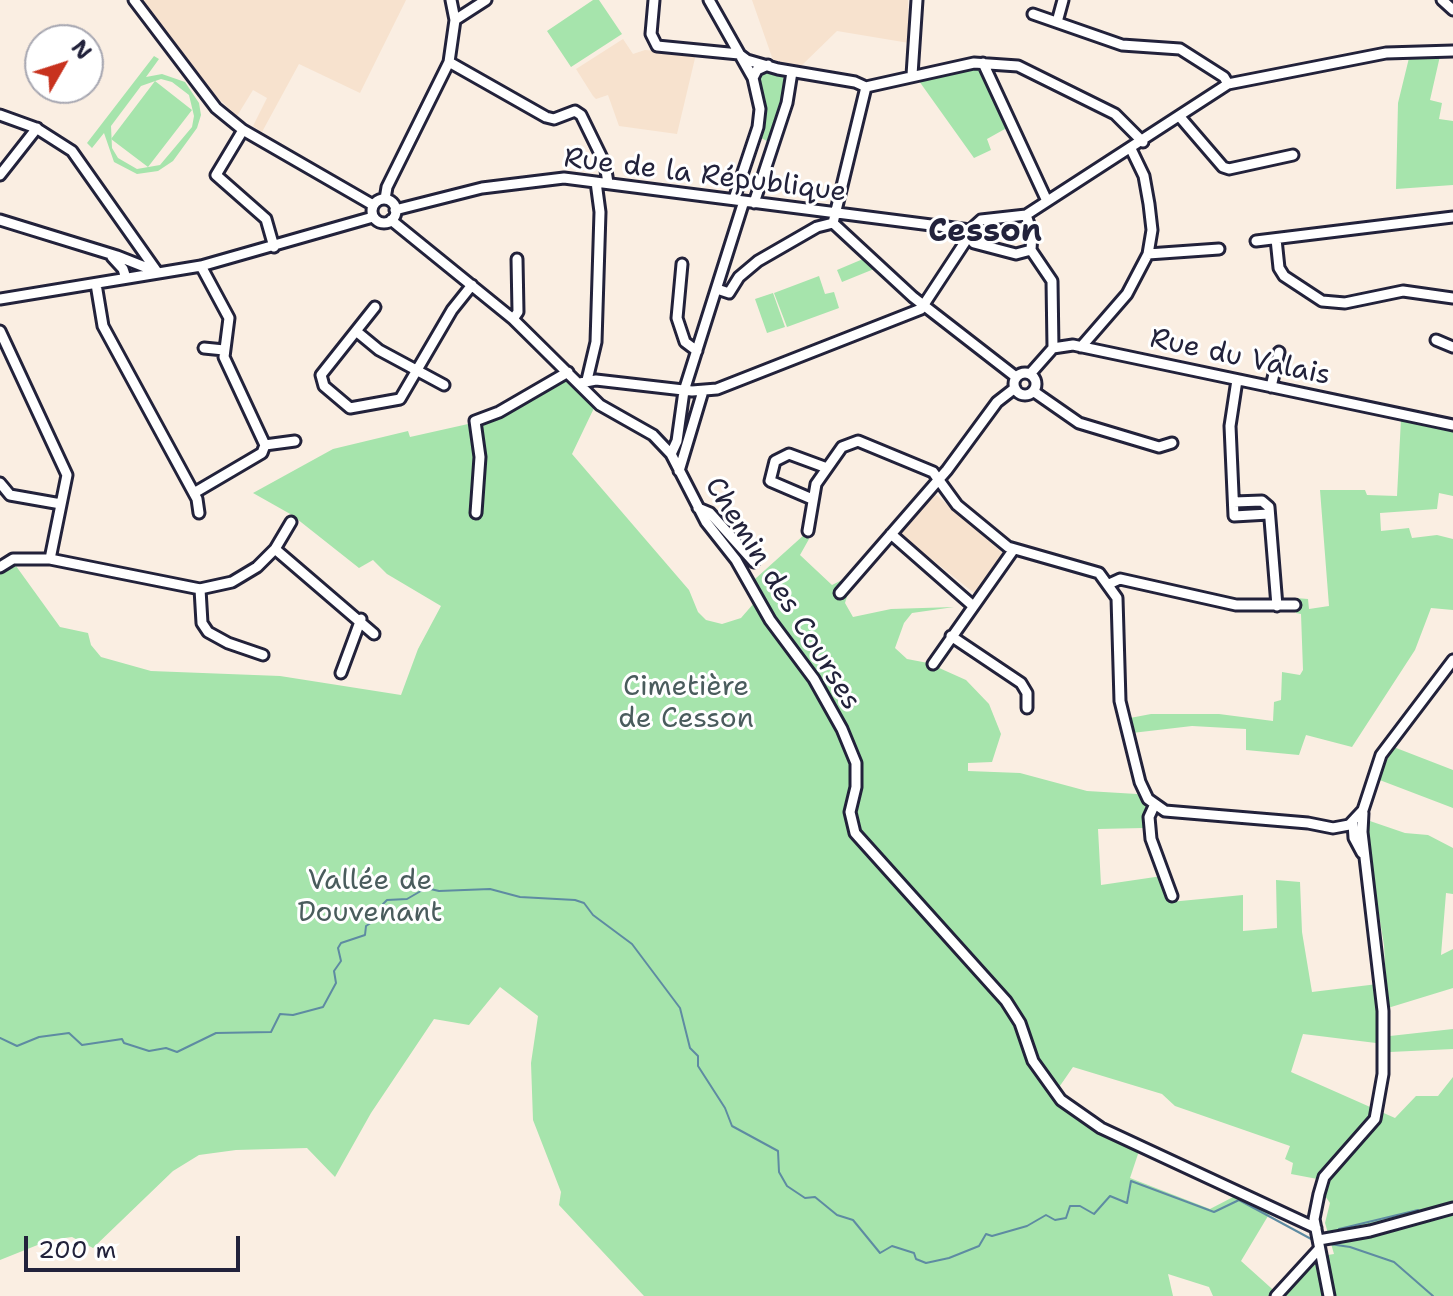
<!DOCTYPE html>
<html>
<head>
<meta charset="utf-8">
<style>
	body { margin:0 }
	#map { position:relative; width:1453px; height:1296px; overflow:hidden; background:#faeee2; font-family:"Shantell Sans",sans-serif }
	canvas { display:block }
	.north { position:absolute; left:24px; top:24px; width:80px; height:80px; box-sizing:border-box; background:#fff; border:2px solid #a7a7b1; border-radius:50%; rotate:51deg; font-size:22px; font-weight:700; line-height:32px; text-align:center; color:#22223b }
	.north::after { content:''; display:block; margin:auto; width:28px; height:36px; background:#c8321e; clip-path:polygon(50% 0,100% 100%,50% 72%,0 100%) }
	.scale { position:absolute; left:24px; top:1236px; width:216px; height:36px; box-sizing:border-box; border:4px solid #22223b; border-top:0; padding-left:10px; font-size:24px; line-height:28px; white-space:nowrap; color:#22223b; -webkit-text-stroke:6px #fff; paint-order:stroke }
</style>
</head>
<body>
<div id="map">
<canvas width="1453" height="1296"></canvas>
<div class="north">N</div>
<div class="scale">200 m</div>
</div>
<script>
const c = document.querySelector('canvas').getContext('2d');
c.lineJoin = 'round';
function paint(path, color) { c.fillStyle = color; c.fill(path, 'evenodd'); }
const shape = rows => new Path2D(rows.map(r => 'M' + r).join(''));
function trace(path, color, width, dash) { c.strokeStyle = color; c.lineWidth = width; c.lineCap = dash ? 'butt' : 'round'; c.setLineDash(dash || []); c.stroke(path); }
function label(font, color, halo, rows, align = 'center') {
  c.font = font + ' "Shantell Sans",sans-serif'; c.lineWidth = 6; c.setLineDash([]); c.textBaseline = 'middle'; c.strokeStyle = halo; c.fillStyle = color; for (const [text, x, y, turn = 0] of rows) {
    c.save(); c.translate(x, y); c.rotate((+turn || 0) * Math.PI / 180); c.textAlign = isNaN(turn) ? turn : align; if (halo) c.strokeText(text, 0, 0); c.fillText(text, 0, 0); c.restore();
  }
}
const built = shape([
	[142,0,406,0,360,93,299,64,262,132,253,126,267,98,253,90,237,116,217,97],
	[752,0,908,0,909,43,837,31,799,68,774,63],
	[623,39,633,54,645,50,696,54,677,134,619,126,608,95,596,99,593,96,576,69],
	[934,493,1006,556,974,593,899,533]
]);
const green = shape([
	[593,0,599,0,622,34,571,67,547,31],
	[154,56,159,59,146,77,162,74,185,82,199,103,201,115,197,128,173,161,158,171,137,174,114,162,104,133,92,148,87,143],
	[161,79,172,82,189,95,194,116,192,127,160,165,137,169,118,158,112,148,111,126,141,86],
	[1440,56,1430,100,1442,103,1439,119,1453,121,1453,185,1396,189,1398,103,1409,58],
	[983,63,1012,125,987,139,991,150,974,158,914,74],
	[766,70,782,75,786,84,769,142,761,138,764,105,759,74],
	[155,81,192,110,148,167,111,139],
	[863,259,874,269,842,282,837,270],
	[819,276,825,294,834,292,839,308,787,327,774,293],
	[773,293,785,327,767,333,755,299],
	[565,376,595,406,572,454,689,590,698,612,706,620,722,624,741,618,754,603,745,588,805,534,809,539,800,555,832,585,842,580,850,586,845,603,853,617,891,609,954,607,912,613,904,623,895,648,907,659,928,663,966,680,989,704,1001,734,992,762,968,763,968,771,1020,773,1087,791,1137,794,1146,805,1143,828,1098,829,1101,885,1162,876,1170,902,1243,895,1243,931,1277,928,1276,880,1300,882,1302,932,1312,992,1386,983,1384,945,1366,837,1367,820,1405,833,1428,835,1453,848,1453,894,1446,893,1441,955,1453,949,1453,988,1378,1011,1376,1043,1303,1034,1291,1072,1395,1118,1416,1096,1438,1096,1453,1077,1453,1296,1281,1296,1315,1257,1334,1254,1325,1223,1330,1203,1325,1196,1328,1181,1291,1174,1293,1163,1285,1159,1290,1146,1175,1106,1162,1094,1073,1067,1053,1096,1096,1130,1139,1151,1130,1178,1210,1209,1237,1195,1271,1211,1241,1261,1280,1296,1213,1296,1209,1287,1168,1274,1173,1296,644,1296,559,1205,561,1192,533,1120,531,1063,538,1016,500,987,469,1025,434,1019,371,1113,335,1177,307,1148,236,1150,199,1155,173,1171,93,1248,72,1237,50,1240,0,1260,0,574,16,566,60,627,88,633,91,645,101,657,151,671,280,676,401,695,418,649,441,606,387,574,373,560,359,568,292,515,253,493,333,449,408,431,410,437,486,420],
	[1401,419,1453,430,1453,496,1439,493,1437,509,1380,513,1381,531,1409,528,1412,538,1437,535,1453,539,1453,610,1431,608,1415,650,1352,747,1306,735,1299,755,1246,750,1246,729,1192,726,1132,733,1130,718,1151,714,1219,714,1273,721,1274,702,1281,700,1282,672,1300,675,1303,670,1301,614,1296,613,1296,598,1308,599,1309,609,1329,606,1320,490,1365,490,1367,495,1397,496],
	[1391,746,1453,770,1453,808,1377,779],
	[1453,1029,1453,1049,1390,1052,1390,1036]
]);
const stream = shape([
	[0,1038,17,1046,39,1037,69,1033,82,1045,122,1039,124,1043,149,1051,166,1048,177,1052,216,1033,271,1032,280,1014,293,1015,323,1007,336,983,334,971,341,961,338,948,341,943,365,935,366,926,383,915,383,904,387,900,407,899,426,888,439,891,490,889,520,897,575,900,584,903,593,915,632,944,680,1008,690,1048,698,1056,698,1066,725,1108,732,1126,778,1151,779,1172,787,1186,805,1198,815,1197,837,1215,853,1220,880,1253,892,1246,914,1253,916,1259,926,1263,949,1258,979,1246,986,1234,992,1236,1027,1226,1046,1215,1055,1220,1066,1218,1070,1206,1080,1206,1094,1214,1110,1196,1127,1203,1131,1181,1214,1212,1239,1200,1313,1240],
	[1339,1229,1418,1210],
	[1323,1243,1350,1247,1394,1262,1433,1296]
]);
const minor = shape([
	[134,0,216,108,243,130,373,205],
	[654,0,651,34,657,46,739,54],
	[709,0,753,78],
	[1442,0,1453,10],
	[1033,14,1122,45,1180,49,1224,77,1228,84],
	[455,20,486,0],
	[1057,22,1063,0],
	[739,54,747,60,778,69,855,82,866,87,974,63,1018,66,1115,114,1143,142],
	[449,62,546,117,554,119,575,111,581,115,605,164,608,183],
	[983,63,1047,201],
	[912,75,917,0],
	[866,87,833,223,913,297,1016,377],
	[0,115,36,128,72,151,158,273],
	[1180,117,1223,167,1229,169,1293,155],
	[243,130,216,175,266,219,274,247],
	[0,175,37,128],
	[385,199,387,187,449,62,455,20,451,0],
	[734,199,758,127,760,109,753,78,757,70,768,65],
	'372 211a12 12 0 1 1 24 0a12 12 0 1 1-24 0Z',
	[754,203,787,103,792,72],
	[395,210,482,188,564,178,970,230,981,220,1026,215,1228,84,1386,53,1453,51],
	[1026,215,1032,233,1031,250,1052,281,1053,348],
	[0,220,117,256,155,271],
	[391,220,513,319,600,405,653,435,671,454,706,522,736,560,770,620,814,679,842,729,856,763,856,787,850,812,855,833,1006,1001,1020,1023,1033,1061,1061,1100,1101,1128,1316,1228],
	[965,233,974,243,1016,254,1031,250],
	[1276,239,1279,268,1284,276,1322,301,1345,303,1403,291,1453,298],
	[1256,241,1453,217],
	[1148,254,1219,249],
	[112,257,123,269,126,278],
	[682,264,677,318,685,342,697,351],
	[96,284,103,326,197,499,199,513],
	[717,289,729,293,739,277,758,261,817,227,833,223],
	[0,299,201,266,373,217],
	[375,307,321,375,324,386,350,408,400,399,452,310,472,285],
	[513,319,518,312,517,259],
	[0,331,67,475,50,559],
	[356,331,379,350,444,385],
	[1436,340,1453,347],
	[1081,347,1127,294,1148,254,1152,230,1149,204,1144,176,1131,149],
	[204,348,224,350],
	'1014 384a11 11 0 1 1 22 0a11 11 0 1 1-22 0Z',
	[1030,374,1053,348,1073,345,1453,425],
	[587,380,596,342,600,212,596,182],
	[1237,380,1230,426,1234,516,1269,514],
	[580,383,596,380,692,391,717,389,921,309,967,239],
	[1271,387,1279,352],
	[1033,391,1079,423,1159,447,1172,443],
	[265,445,295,441],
	[671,454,677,441,684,391,744,201],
	[679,471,703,391],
	[0,483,10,495,61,504],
	[194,493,262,453,265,445,224,357,229,318,201,266],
	[812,499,770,481,775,461,789,454,827,468],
	[1234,502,1262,501,1269,507,1277,606],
	[698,508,710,513,754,562],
	[476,513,480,457,475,421,499,412,568,372],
	[808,531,816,484,842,447,858,441,933,472,957,505,1008,547,1099,573,1117,598,1120,701,1140,782,1148,799,1165,811,1308,823,1333,828,1349,825,1363,810,1381,755,1453,660],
	[891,534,972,605],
	[275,549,374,634],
	[0,567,13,559,50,559,200,589,232,582,257,567,275,549,291,522],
	[1109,584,1120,579,1236,605,1295,605],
	[200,589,202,623,208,632,228,643,263,655],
	[840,593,947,470,997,402,1015,388],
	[951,636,1021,683,1027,693,1027,708],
	[933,664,1014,549],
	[341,673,361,619],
	[1154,806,1149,817,1151,839,1172,896],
	[1353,823,1354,838,1362,853],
	[1319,1240,1370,1231,1453,1208],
	[1276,1296,1319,1249],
	[1329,1296,1314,1219,1319,1194,1324,1177,1375,1119,1383,1074,1383,1011,1362,832,1363,813]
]);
const streetNames = [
	["Rue de la République",705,176,7],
	["Rue du Valais",1240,358,12],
	["Chemin des Courses",782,594,58]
];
const parkNames = [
	["Cimetière",686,688],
	["de Cesson",686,720],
	["Vallée de",370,882],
	["Douvenant",370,914]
];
const quarterNames = [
	["Cesson",985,233]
];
paint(built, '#f7e2ce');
paint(green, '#a6e4ac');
trace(stream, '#5e8ba2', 2);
trace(minor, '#22223b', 15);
trace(minor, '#fff', 9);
label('28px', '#22223b', '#fff', streetNames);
label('28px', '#4a5c5d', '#fff', parkNames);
label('bold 32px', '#22223b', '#fff', quarterNames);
</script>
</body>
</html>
